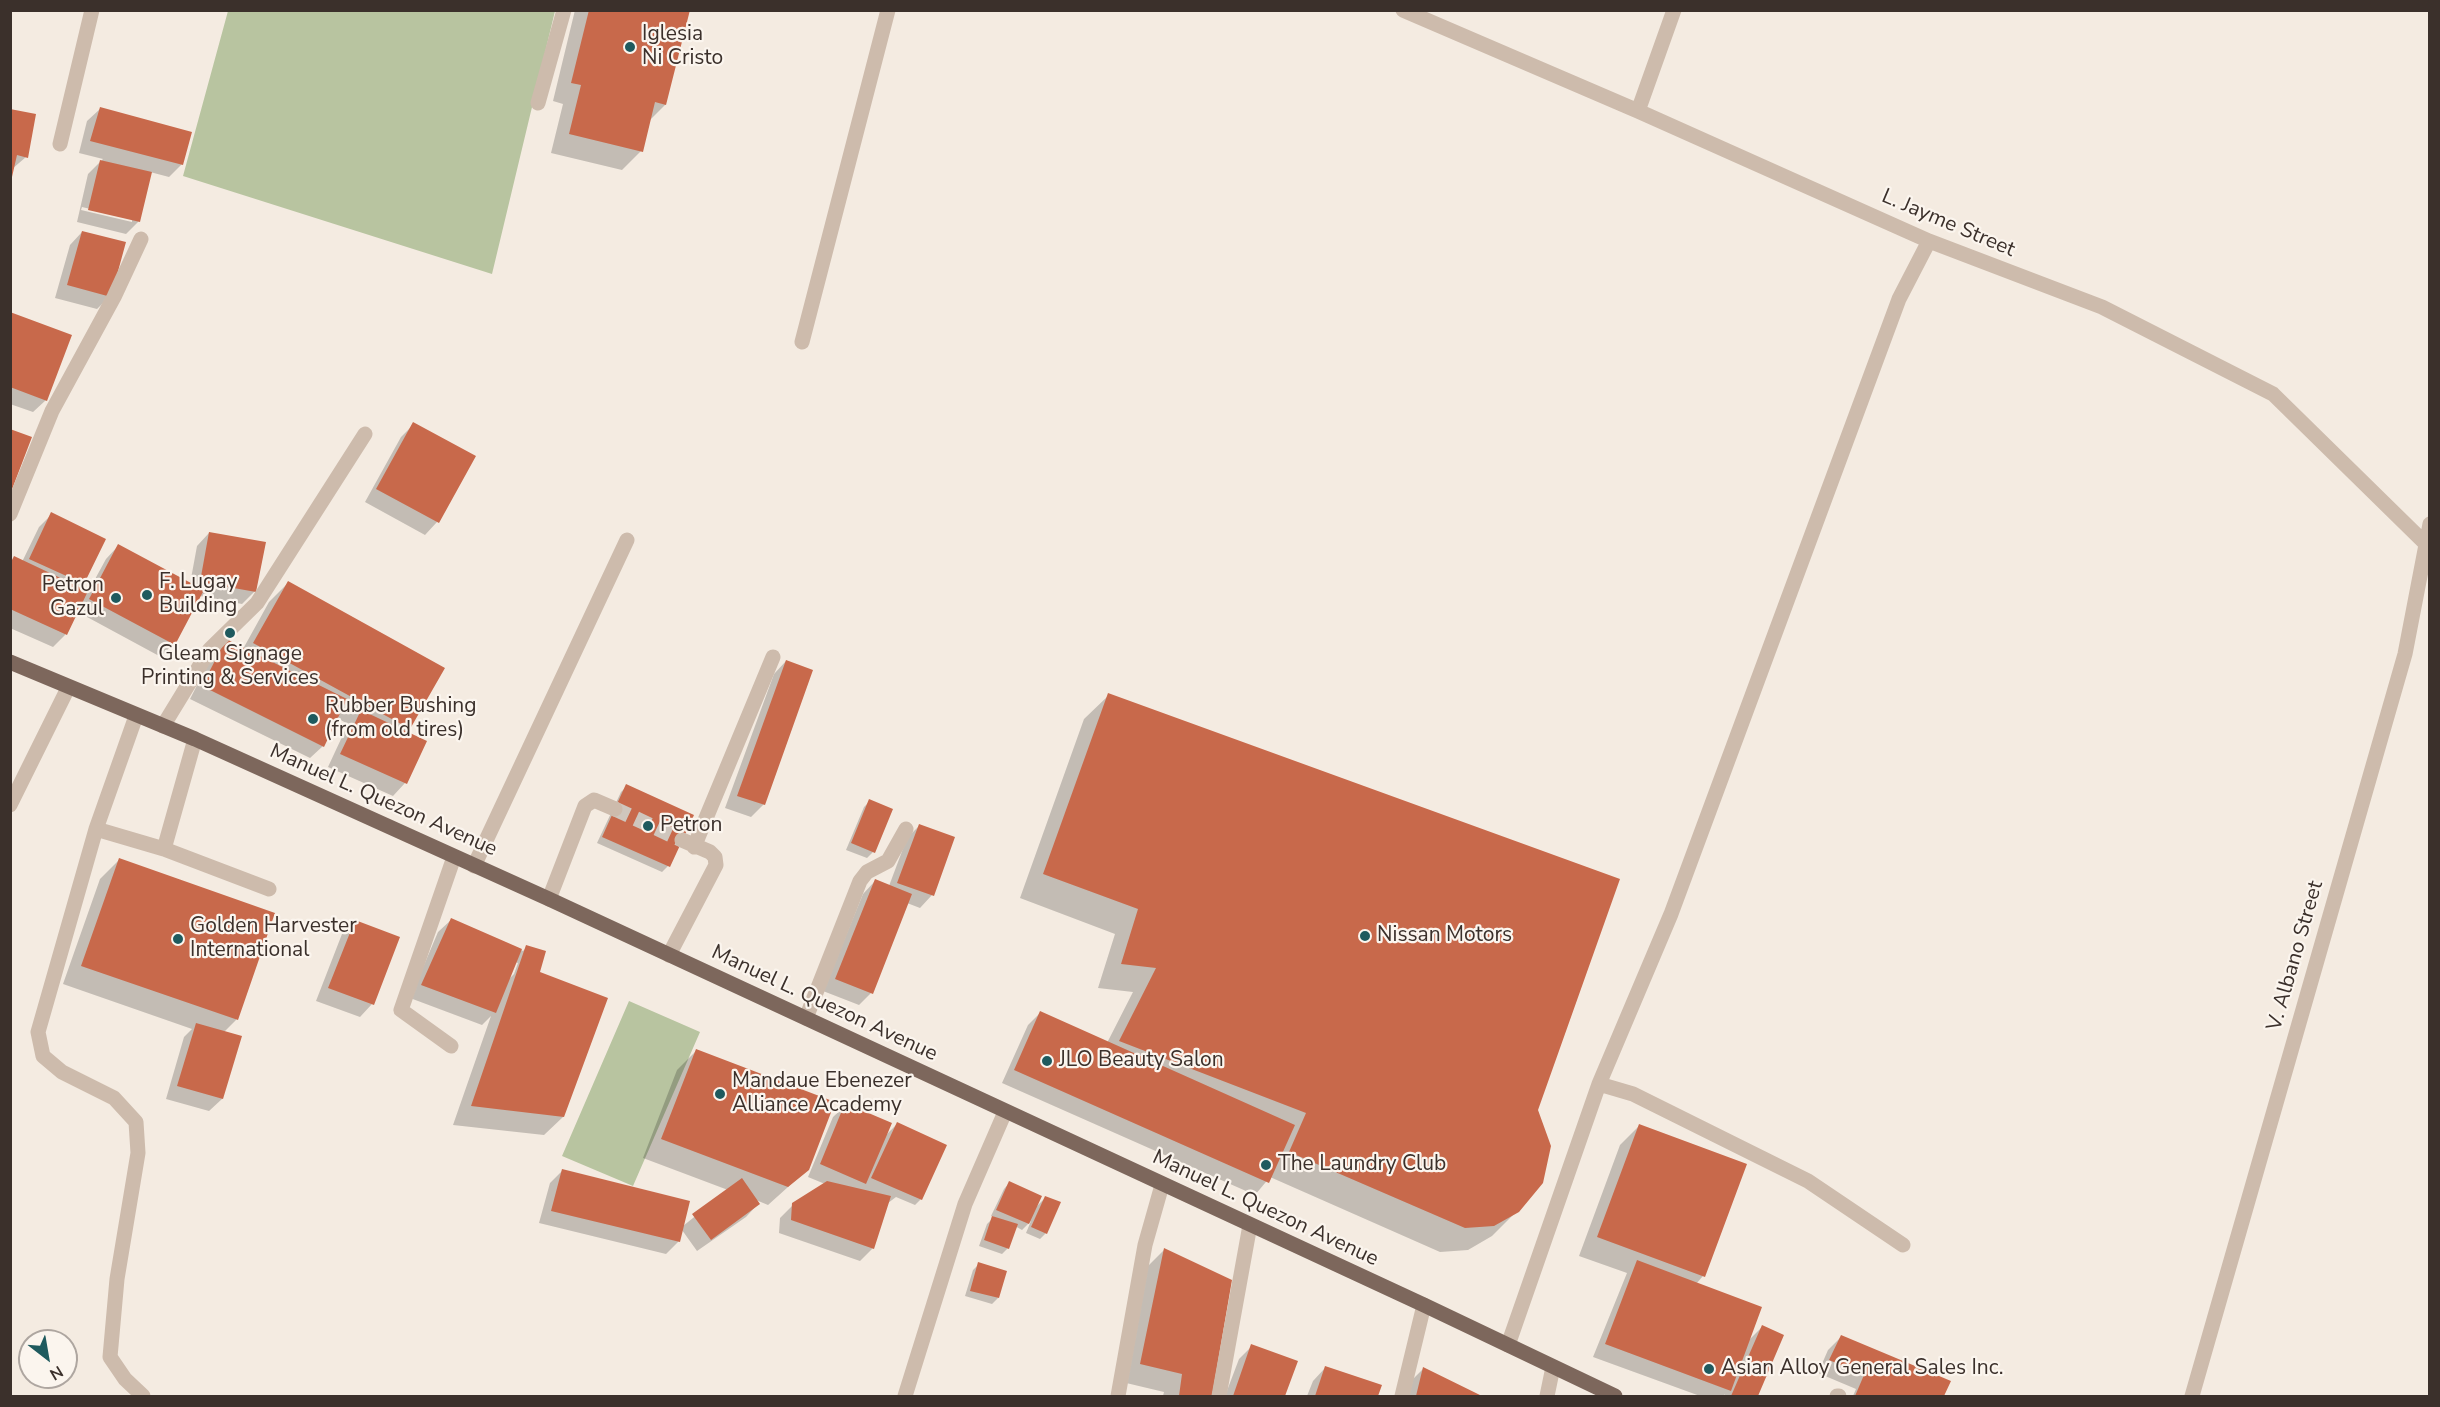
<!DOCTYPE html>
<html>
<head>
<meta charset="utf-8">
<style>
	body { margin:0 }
	#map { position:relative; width:2440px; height:1407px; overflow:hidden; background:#f4ebe1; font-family:"Nunito Sans",sans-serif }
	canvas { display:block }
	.frame { position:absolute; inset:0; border:12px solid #3b302b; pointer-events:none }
	.north { position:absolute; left:18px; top:1329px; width:60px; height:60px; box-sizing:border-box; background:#fbf5ee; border:2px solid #aea6a0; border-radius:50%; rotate:149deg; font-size:16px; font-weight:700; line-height:24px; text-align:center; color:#3b302b }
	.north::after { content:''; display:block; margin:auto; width:21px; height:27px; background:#1f5a5e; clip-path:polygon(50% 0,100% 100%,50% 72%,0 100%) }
</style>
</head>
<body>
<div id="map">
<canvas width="2440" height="1407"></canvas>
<div class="frame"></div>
<div class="north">N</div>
</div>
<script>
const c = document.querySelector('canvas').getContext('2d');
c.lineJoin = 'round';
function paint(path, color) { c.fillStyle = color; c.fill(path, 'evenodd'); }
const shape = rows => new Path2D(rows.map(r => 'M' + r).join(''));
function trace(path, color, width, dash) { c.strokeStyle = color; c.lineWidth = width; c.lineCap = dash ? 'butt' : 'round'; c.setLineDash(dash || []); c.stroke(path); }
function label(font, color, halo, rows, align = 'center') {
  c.font = font + ' "Nunito Sans",sans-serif'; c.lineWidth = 4.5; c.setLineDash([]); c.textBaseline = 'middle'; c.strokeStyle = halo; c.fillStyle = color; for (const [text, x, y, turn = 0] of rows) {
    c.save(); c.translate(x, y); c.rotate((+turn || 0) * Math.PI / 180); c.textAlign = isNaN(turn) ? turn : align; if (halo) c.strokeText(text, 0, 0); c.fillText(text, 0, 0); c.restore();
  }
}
const green = shape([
	[228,11,555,11,492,274,183,176],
	[629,1001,700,1032,633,1186,562,1156]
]);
const shadow = shape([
	[575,10,688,10,665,105,649,121,641,151,622,170,551,153,563,104,553,101],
	[100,109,182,164,169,177,150,172,139,221,126,234,77,222,88,174,103,159,79,153,87,121],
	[82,207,132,219,132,222,81,210],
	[10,111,26,157,12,169,10,177],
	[82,232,110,296,97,309,55,298,70,245],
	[10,314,46,400,33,412,10,404],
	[414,424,474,457,437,522,425,535,365,502,401,437],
	[52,514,104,540,78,588,88,592,106,559,118,546,190,584,197,546,209,533,255,591,242,604,200,596,173,644,161,657,76,611,65,635,53,647,10,628,10,562,15,558,22,562,39,527],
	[288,583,443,669,405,733,425,742,405,783,393,796,328,767,348,724,337,718,323,746,310,758,190,699,213,654,226,641,243,649,269,602],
	[786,661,764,804,751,817,725,808,774,674],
	[1109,695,1536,1110,1517,1211,1492,1236,1468,1250,1440,1252,1270,1177,1255,1195,1002,1083,1028,1025,1040,1013,1107,1043,1133,992,1098,988,1115,934,1020,898,1084,719],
	[627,786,692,816,668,866,662,872,597,843,621,792],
	[870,801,873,852,867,858,846,850,864,807],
	[920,825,932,895,920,908,907,903,871,993,859,1005,823,991,863,894,875,881,889,886,907,838],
	[119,860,273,914,236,1020,224,1032,222,1099,209,1111,166,1099,184,1037,192,1029,63,984,100,879],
	[451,920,523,951,527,947,539,971,563,1117,544,1135,453,1125,491,1016,482,1025,410,998,438,932],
	[515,962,518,963,514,974,508,980],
	[355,921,372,1004,360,1017,316,1001,342,934],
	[696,1051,808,1169,768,1205,756,1200,758,1204,746,1217,697,1251,682,1230,679,1241,666,1254,539,1223,550,1183,562,1171,683,1226,728,1190,643,1158,677,1070],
	[846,1105,885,1136,897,1124,921,1199,915,1205,896,1197,888,1203,873,1248,860,1261,779,1233,780,1218,793,1205,825,1184,808,1177,833,1117],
	[1639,1126,1703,1276,1696,1284,1748,1341,1762,1327,1782,1336,1756,1396,1724,1396,1725,1394,1723,1396,1700,1396,1593,1357,1627,1273,1579,1256,1620,1145],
	[1009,1183,1036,1207,1045,1198,1046,1233,1040,1239,1026,1233,1031,1221,1022,1230,1015,1226,1008,1248,1002,1254,979,1246,987,1224,994,1217,991,1216,1004,1189],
	[1164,1250,1230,1281,1210,1396,1163,1396,1164,1392,1122,1382,1146,1268],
	[979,1264,998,1298,992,1304,965,1296,973,1270],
	[1841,1337,1949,1382,1943,1396,1853,1396,1856,1389,1818,1373,1828,1350],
	[1252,1346,1297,1362,1284,1396,1225,1396,1239,1359],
	[1325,1368,1380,1386,1377,1396,1307,1396,1313,1381],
	[1424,1368,1479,1396,1403,1396,1405,1387]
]);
const building = shape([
	[589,10,690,10,666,105,655,102,643,152,569,134,581,85,571,83],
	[100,107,192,132,183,165,90,141],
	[10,109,36,114,28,158,17,155,12,177],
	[100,160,152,172,140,222,88,210],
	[82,231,126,242,111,297,67,285],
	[10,312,72,335,47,401,10,387],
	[413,422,476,456,439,523,376,489],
	[10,429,32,437,11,492,10,492],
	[51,512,106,539,84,584,29,559],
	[209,532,266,542,256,592,200,582],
	[118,544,204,590,175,645,89,599],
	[14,556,88,591,67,635,10,609,10,564],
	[288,581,445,668,410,729,253,643],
	[226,639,347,699,324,747,202,686],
	[786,660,813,670,765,805,737,796],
	[1108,693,1620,879,1538,1110,1551,1146,1543,1183,1519,1212,1494,1226,1465,1228,1289,1152,1306,1113,1119,1041,1156,968,1121,964,1138,909,1043,874],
	[361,710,427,741,407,784,340,754],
	[626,784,694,815,670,867,602,837],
	[869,799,893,809,875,853,851,843],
	[919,824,955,837,934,896,897,883],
	[119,858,275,913,238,1020,81,966],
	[875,879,912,894,873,994,835,979],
	[451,918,522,949,496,1013,421,985],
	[355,920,400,937,374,1005,328,988],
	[526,945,546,951,540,972,608,998,564,1117,471,1106],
	[1040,1011,1295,1125,1269,1183,1014,1070],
	[196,1023,242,1036,223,1099,177,1086],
	[696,1049,835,1102,809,1170,788,1187,661,1139],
	[845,1103,892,1123,866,1184,820,1164],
	[897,1122,947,1145,922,1200,871,1178],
	[1639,1124,1747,1164,1705,1277,1597,1237],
	[562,1169,690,1201,680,1242,551,1211],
	[742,1178,760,1204,711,1240,692,1214],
	[827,1181,891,1196,874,1249,791,1220,792,1203],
	[1009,1181,1042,1196,1029,1224,996,1210],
	[1045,1196,1061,1202,1047,1234,1031,1227],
	[992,1216,1018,1224,1009,1249,984,1240],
	[1164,1248,1232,1280,1212,1396,1179,1396,1182,1374,1140,1364],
	[1637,1260,1762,1307,1731,1391,1605,1344],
	[978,1262,1007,1271,999,1298,970,1291],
	[1762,1325,1784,1335,1758,1396,1731,1396],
	[1841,1335,1951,1381,1944,1396,1855,1396,1864,1375,1829,1360],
	[1251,1344,1298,1361,1285,1396,1233,1396],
	[1325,1366,1382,1385,1378,1396,1315,1396],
	[1423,1367,1482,1396,1416,1396]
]);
const minorTunnel = shape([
	[615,809,682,840]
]);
const minor = shape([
	[1403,10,1638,111,1929,241,2102,307,2273,394,2430,548],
	[538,103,564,10],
	[1638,111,1674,10],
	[60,144,92,10],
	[802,342,888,10],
	[10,514,52,411,114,297,141,239],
	[136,716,96,829,38,1032,43,1056,62,1072,114,1098,136,1122,138,1153,117,1279,110,1357,125,1379,143,1396],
	[163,726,210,649,257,603,365,434],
	[10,805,68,688],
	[96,829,164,849,269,889],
	[694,847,773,657],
	[164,849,195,739],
	[474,866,627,540],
	[549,899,585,806,594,800,615,809],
	[669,955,716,865,715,857,710,852,682,840],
	[806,1018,860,881,867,872,888,861,906,829],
	[451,1046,401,1010,454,857],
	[1599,1084,1633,1094,1808,1181,1903,1245],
	[1508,1345,1599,1084,1671,914,1899,299,1929,241],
	[905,1396,965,1204,1005,1112],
	[1118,1396,1145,1245,1162,1185],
	[1219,1396,1250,1225],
	[1402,1396,1424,1305],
	[1547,1396,1553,1367],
	[1837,1396,1839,1396],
	[2192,1396,2405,654,2430,524]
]);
const major = shape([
	[10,662,195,739,549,899,1424,1305,1615,1396]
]);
const markers = [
	[630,47,6,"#1f5a5e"],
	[147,595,6,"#1f5a5e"],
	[116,598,6,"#1f5a5e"],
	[230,633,6,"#1f5a5e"],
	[313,719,6,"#1f5a5e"],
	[648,826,6,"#1f5a5e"],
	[1365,936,6,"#1f5a5e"],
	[178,939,6,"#1f5a5e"],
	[1047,1061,6,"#1f5a5e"],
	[720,1094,6,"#1f5a5e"],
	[1266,1165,6,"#1f5a5e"],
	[1709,1369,6,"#1f5a5e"]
];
const poiNames = [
	["Iglesia",642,35],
	["Ni Cristo",642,59],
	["F. Lugay",159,583],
	["Building",159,607],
	["Petron",104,586,"right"],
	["Gazul",104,610,"right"],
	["Gleam Signage",230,655,"center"],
	["Printing & Services",230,679,"center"],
	["Rubber Bushing",325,707],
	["(from old tires)",325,731],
	["Petron",660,826],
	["Golden Harvester",190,927],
	["International",190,951],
	["Nissan Motors",1377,936],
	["JLO Beauty Salon",1059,1061],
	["Mandaue Ebenezer",732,1082],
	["Alliance Academy",732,1106],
	["The Laundry Club",1278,1165],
	["Asian Alloy General Sales Inc.",1721,1369]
];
const streetNames = [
	["L. Jayme Street",1948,224,23],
	["Manuel L. Quezon Avenue",383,801,24],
	["V. Albano Street",2296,956,-74],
	["Manuel L. Quezon Avenue",824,1004,25],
	["Manuel L. Quezon Avenue",1265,1209,25]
];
paint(green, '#b8c4a0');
paint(shadow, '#0003');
paint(building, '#c8694b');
trace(minorTunnel, '#cfc6bd', 15, [15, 8]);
trace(minor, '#cdbbac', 15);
trace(major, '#7d675c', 15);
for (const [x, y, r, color] of markers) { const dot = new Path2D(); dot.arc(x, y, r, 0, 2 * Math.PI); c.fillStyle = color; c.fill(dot); trace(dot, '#fbf5ee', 2); }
label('21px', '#3b302b', '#fbf5ee', poiNames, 'left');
label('21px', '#3b302b', '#fbf5ee', streetNames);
</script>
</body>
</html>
